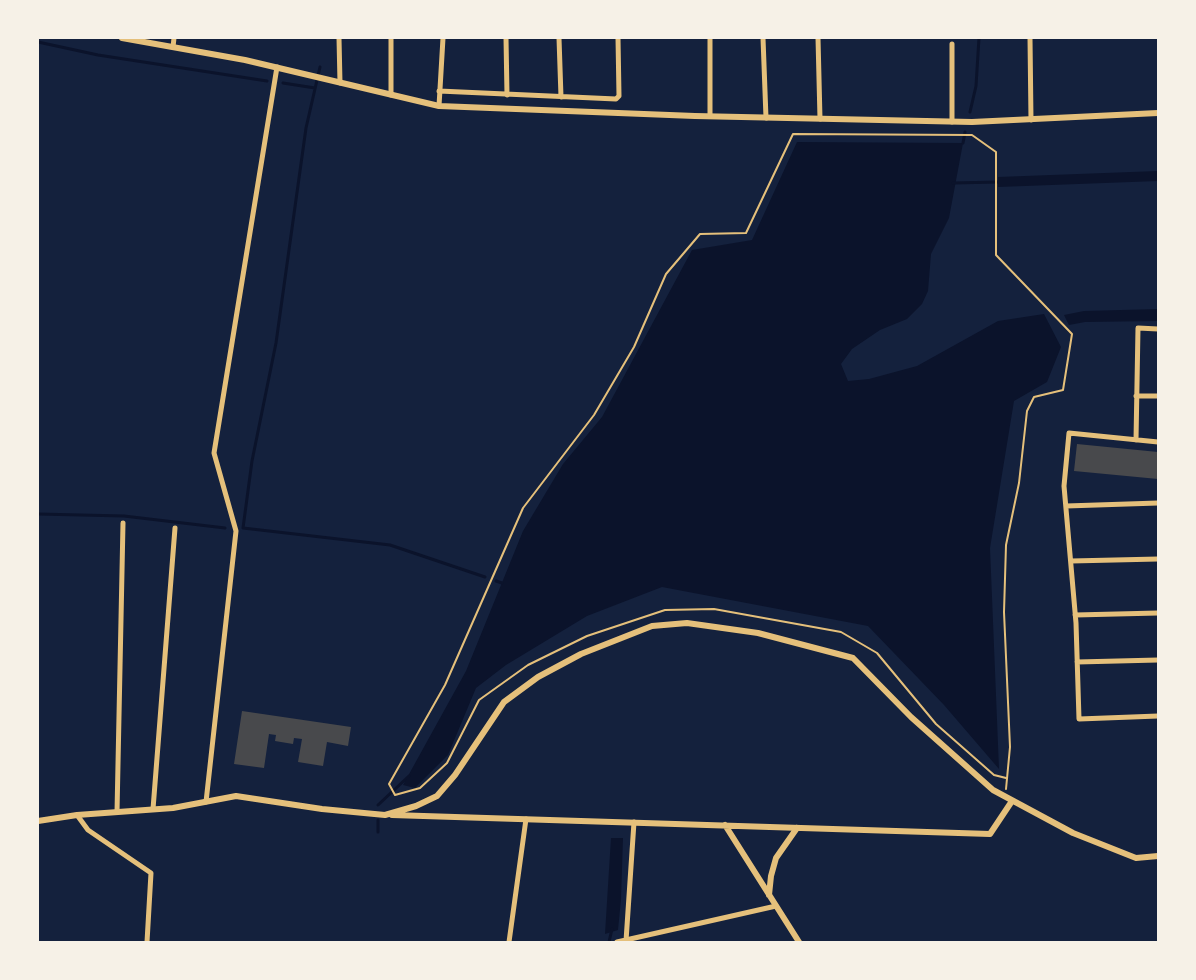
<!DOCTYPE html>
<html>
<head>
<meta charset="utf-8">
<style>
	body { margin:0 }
	#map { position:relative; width:1196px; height:980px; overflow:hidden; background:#14213d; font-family:Quicksand,sans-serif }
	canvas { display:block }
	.frame { position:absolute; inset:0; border:39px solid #f6f1e7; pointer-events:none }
</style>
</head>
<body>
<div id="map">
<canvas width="1196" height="980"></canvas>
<div class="frame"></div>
</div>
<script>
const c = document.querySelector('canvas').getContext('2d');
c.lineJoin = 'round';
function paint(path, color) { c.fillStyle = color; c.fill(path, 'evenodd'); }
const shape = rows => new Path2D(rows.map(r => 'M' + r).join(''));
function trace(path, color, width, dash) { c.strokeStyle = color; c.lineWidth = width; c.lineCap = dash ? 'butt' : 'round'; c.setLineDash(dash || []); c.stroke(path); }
const water = shape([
	[797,142,963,143,949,218,931,254,928,291,922,304,907,319,880,330,852,349,841,364,848,381,869,379,917,366,998,321,1044,314,1061,347,1047,382,1014,401,990,548,999,769,944,705,868,626,662,587,587,616,506,665,476,688,448,755,415,788,403,785,466,671,523,531,563,464,602,417,692,250,752,240],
	[1158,171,1158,181,998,187,998,177],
	[1158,309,1158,321,1085,322,1069,325,1064,315,1084,311],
	[611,838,623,838,621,899,618,930,605,934]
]);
const stream = shape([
	[38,42,98,55,267,81],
	[320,67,306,128,276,343,252,461,243,528,390,545,485,577],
	[283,83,315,88],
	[970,112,976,86,979,38],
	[963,143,965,132],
	[953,183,998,182],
	[38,514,124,516,225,528],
	[496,581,502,583],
	[378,805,409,776],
	[378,820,378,832],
	[609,942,612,929]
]);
const building = shape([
	[1077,444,1158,452,1158,479,1074,471],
	[242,711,351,727,348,746,327,742,323,766,298,762,302,739,294,738,293,744,275,741,276,735,269,734,264,768,234,764]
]);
const path = shape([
	[1006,789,1010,747,1004,612,1006,545,1019,483,1027,411,1034,397,1063,390,1072,334,996,255,996,152,972,135,793,134,746,233,700,234,666,274,634,347,594,415,523,508,445,685,389,784,395,795,420,788,447,763,479,700,528,665,587,636,665,610,714,609,841,632,877,653,936,724,994,775,1006,778]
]);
const minor = shape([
	[339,38,340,83],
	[506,38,507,95],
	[559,38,561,97],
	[710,38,710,116],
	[763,38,766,118],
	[818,38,820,119],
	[1030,38,1031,120],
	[952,44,952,122],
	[173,47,174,38],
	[439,91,616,99,619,96,618,38],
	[391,95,391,38],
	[439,106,443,38],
	[1136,396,1158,396],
	[1136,440,1138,328,1158,329],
	[1158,442,1069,433,1064,486,1076,623,1079,719,1158,716],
	[1066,506,1158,503],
	[1071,561,1158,559],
	[1075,615,1158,613],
	[1077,662,1158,660],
	[206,802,236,531,214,453,277,67],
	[153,809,175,528],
	[117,812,123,523],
	[77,815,88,830,151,873,147,942],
	[626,941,634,822],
	[509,942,526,819],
	[617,942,776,906]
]);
const tertiary = shape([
	[122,38,245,60,439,106,695,116,972,122,1158,113],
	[392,815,990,834,1012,801],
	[38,821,77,815,173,808,236,796,322,809,385,815,416,806,437,796,455,775,504,702,538,677,581,654,652,626,687,623,758,633,853,658,911,717,993,790,1073,833,1136,858,1158,856],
	[725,825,799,942],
	[769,895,771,876,776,858,797,828]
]);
paint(water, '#0b132b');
trace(stream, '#0b132b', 3);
paint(building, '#48494c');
trace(path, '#e5c07b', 2);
trace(minor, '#e5c07b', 5);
trace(tertiary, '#e5c07b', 6);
</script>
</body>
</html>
